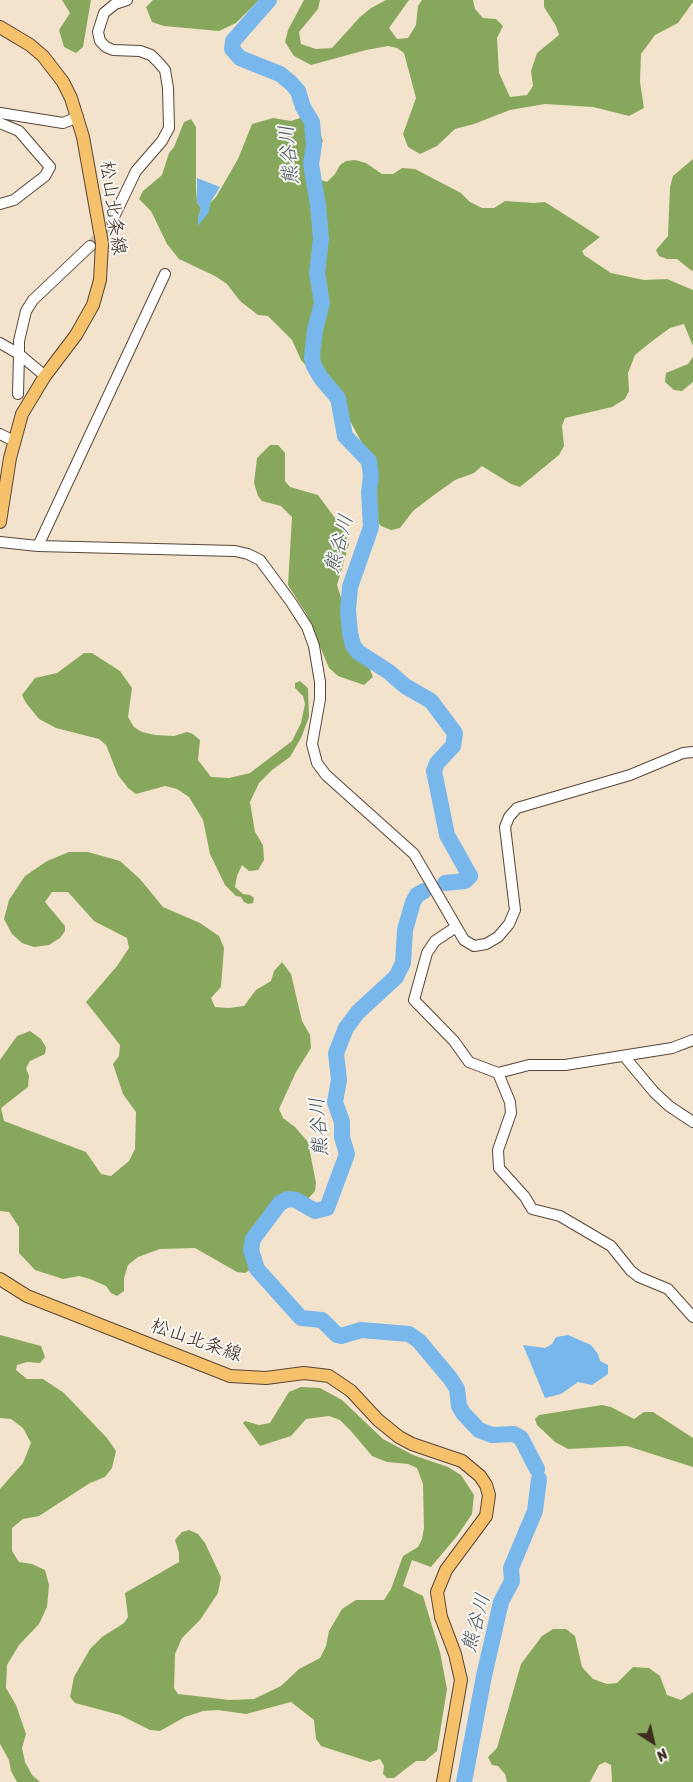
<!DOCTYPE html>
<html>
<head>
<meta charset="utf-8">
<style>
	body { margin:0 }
	#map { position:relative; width:693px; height:1782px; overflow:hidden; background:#f4e3cc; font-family:Sriracha,sans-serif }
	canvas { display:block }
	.north { position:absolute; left:628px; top:1717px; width:50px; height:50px; -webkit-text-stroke:4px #f6f6f2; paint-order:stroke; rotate:145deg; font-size:14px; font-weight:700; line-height:20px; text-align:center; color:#3b2a1e }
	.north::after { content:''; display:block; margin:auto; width:18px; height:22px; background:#3b2a1e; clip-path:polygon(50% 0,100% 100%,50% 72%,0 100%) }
</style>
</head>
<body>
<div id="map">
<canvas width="693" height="1782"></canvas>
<div class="north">N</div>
</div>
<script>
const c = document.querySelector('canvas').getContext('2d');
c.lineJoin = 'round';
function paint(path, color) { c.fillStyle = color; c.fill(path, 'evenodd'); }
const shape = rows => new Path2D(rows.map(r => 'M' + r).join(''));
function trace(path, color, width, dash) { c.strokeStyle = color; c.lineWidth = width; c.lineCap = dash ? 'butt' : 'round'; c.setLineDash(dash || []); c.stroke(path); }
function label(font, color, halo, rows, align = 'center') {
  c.font = font + ' Sriracha,"Klee One",sans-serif'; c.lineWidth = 4; c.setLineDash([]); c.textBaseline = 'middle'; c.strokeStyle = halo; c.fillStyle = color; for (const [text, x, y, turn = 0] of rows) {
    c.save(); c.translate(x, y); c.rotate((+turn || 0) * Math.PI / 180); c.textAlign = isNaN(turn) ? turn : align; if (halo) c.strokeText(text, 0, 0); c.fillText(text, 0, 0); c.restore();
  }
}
const forest = shape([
	[62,0,91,0,83,47,76,53,64,47,59,30,70,13],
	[153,0,259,0,236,23,219,31,164,26,152,22,146,7],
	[304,0,320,0,318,9,299,32,301,44,316,49,332,48,360,17,371,8,386,0,409,0,389,28,397,39,408,38,416,25,418,6,422,0,473,0,475,9,483,18,496,19,503,26,497,38,499,73,510,97,527,95,533,86,531,71,537,53,559,35,556,26,544,7,544,0,693,0,693,2,678,23,655,35,641,54,640,82,644,108,629,116,593,107,545,104,510,110,474,124,455,129,437,146,420,154,408,147,403,134,416,98,404,53,397,48,388,46,366,50,311,65,294,56,285,42,288,30],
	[309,115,317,126,323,141,313,157,314,172,318,179,327,182,335,174,340,165,346,161,355,160,366,163,382,174,393,174,402,168,415,169,461,193,470,202,482,208,494,208,505,201,534,203,545,202,600,237,582,251,584,255,611,273,644,280,667,279,693,290,693,346,684,324,670,328,651,342,635,355,628,373,629,391,625,399,612,407,565,418,562,426,564,446,559,455,520,487,511,484,482,466,474,473,455,480,434,495,413,511,400,528,391,530,381,526,373,516,372,484,364,447,341,404,301,360,292,340,268,316,258,315,240,301,227,284,215,276,179,259,167,244,151,211,139,199,143,191,162,175,169,153,174,147,184,122,191,119,196,127,196,188,197,202,201,209,198,218,208,212,210,203,216,197,238,159,252,124,273,118,291,121],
	[693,159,693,270,692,271,677,259,667,259,659,256,656,250,668,236,670,187,673,176],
	[693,357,693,382,682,391,674,390,665,382,666,373,688,364],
	[270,445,278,445,285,453,285,481,290,487,318,495,343,529,349,544,337,585,358,652,369,667,373,677,364,685,338,676,329,668,306,613,288,585,292,517,281,506,262,501,258,496,254,483,257,458],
	[84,653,92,653,120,671,132,688,128,717,134,727,142,732,155,735,174,736,187,732,193,734,200,740,198,760,211,777,229,778,250,773,292,741,301,723,305,704,303,696,295,688,295,683,300,681,308,688,309,717,301,738,290,757,272,770,259,783,250,802,255,832,263,845,264,860,258,870,249,871,242,865,237,876,235,887,243,894,250,895,254,898,253,903,248,904,244,902,241,897,236,896,225,885,210,854,203,820,189,797,177,789,165,786,136,794,128,788,118,775,106,745,99,739,56,728,39,719,26,703,22,695,35,678,57,673],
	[69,852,88,852,120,861,140,879,163,907,200,923,219,936,224,948,221,987,211,998,215,1007,229,1008,244,1006,256,990,271,981,274,971,282,962,291,974,302,1021,310,1035,311,1048,296,1072,279,1109,283,1118,295,1127,308,1142,316,1183,315,1191,307,1200,272,1214,260,1226,255,1240,253,1268,245,1273,237,1272,195,1248,160,1249,138,1257,128,1265,124,1278,124,1291,117,1296,111,1293,106,1286,90,1279,79,1276,63,1279,35,1270,19,1253,19,1227,9,1212,0,1211,0,1060,17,1036,30,1031,41,1039,46,1047,45,1054,30,1061,26,1068,29,1076,28,1087,1,1108,4,1121,86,1152,101,1174,111,1176,129,1161,135,1149,136,1112,123,1094,113,1064,119,1056,120,1045,86,1002,117,966,129,948,127,938,94,921,68,892,52,892,45,902,65,926,65,931,60,938,49,945,34,947,22,943,12,934,4,919,9,900,25,876,47,861],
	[0,1335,41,1346,45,1357,40,1363,27,1362,17,1365,16,1370,27,1379,43,1379,64,1393,107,1438,116,1451,112,1468,105,1477,90,1483,39,1516,23,1519,12,1528,12,1551,19,1562,32,1564,45,1570,49,1585,47,1607,39,1624,19,1645,7,1665,6,1688,16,1705,26,1734,22,1748,25,1762,32,1775,40,1782,17,1782,11,1771,9,1760,0,1744,0,1489,23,1463,31,1443,23,1428,11,1419,0,1418],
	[301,1387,320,1388,342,1400,383,1439,413,1455,448,1467,461,1475,474,1495,472,1514,457,1536,431,1567,412,1560,403,1586,423,1596,440,1652,447,1689,437,1751,425,1761,416,1761,394,1778,387,1778,383,1774,384,1766,380,1759,370,1762,321,1746,316,1739,314,1720,291,1702,246,1714,218,1710,203,1711,185,1717,160,1731,150,1730,120,1715,75,1703,70,1697,74,1677,90,1649,102,1637,124,1623,128,1617,125,1593,179,1562,179,1553,175,1540,182,1532,189,1530,198,1534,205,1543,221,1577,218,1593,200,1620,182,1638,175,1654,174,1688,178,1694,230,1700,254,1699,281,1686,299,1669,320,1658,326,1646,329,1631,342,1609,356,1600,384,1600,391,1589,403,1556,418,1547,422,1539,424,1528,423,1484,417,1468,408,1464,387,1462,372,1456,351,1431,340,1420,329,1416,306,1419,291,1436,260,1446,243,1423,245,1421,259,1425,270,1423,289,1392],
	[602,1405,611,1407,634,1419,644,1412,653,1412,693,1438,693,1467,627,1446,568,1449,555,1442,537,1425,535,1419,539,1415],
	[553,1629,566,1629,575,1636,582,1667,593,1679,607,1684,617,1683,633,1667,649,1668,660,1676,667,1695,681,1700,693,1692,693,1782,612,1782,611,1765,605,1762,599,1765,590,1782,507,1782,505,1774,498,1766,492,1765,488,1757,497,1748,521,1664,542,1636]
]);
const water = shape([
	[197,178,220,187,210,203,209,212,198,226,198,218,201,209,197,202],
	[568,1335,591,1345,598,1354,600,1361,608,1365,608,1374,592,1385,578,1382,561,1394,545,1398,523,1345,545,1348,552,1344,556,1337]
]);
const river = shape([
	[269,0,233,41,232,49,240,58,280,74,291,83,298,91,303,107,312,122,314,145,311,164,318,205,321,239,317,273,322,303,315,330,312,358,314,366,321,378,338,398,345,436,369,461,371,476,369,492,371,527,350,587,348,610,350,633,353,645,358,652,389,672,405,686,431,701,455,733,453,746,437,763,434,771,447,835,470,876,465,881,445,883],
	[424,891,417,895,413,902,405,930,403,963,396,977,358,1012,346,1028,336,1053,339,1080,335,1102,342,1122,342,1137,347,1154,327,1208,315,1211,296,1200,288,1199,280,1203,253,1239,251,1250,257,1269,301,1318,322,1320,337,1335,341,1336,361,1330,409,1334,419,1341,450,1378,457,1389,459,1406,463,1413,479,1430,492,1435,514,1434,521,1438,537,1469],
	[464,1782,484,1676,501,1602,512,1581,511,1568,535,1511,539,1479]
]);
const minorTunnel = shape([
	[90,246,112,221]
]);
const minor = shape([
	[0,113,63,123,78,117],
	[0,123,19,131,50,167,45,176,14,200,0,204],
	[112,221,136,171,162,141,169,128,168,88,165,70,159,63,151,55,140,51,113,50,106,47,100,41,98,32,104,13,115,4,127,0],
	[0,343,19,354,18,394],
	[45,376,19,354,19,341,26,311,33,300,90,246],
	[0,434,14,441],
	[0,542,38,546,235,551,248,554,260,560,291,602,307,627,314,646,320,682,320,699,312,744,317,763,326,775,414,854,464,940,474,946,486,944,498,937,509,924,515,910,505,827,509,817,517,808,630,775,683,753,693,752],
	[38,546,165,274],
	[456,927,435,941,427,953,414,1000,454,1041,469,1062,498,1073,529,1065,565,1065,672,1048,693,1040],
	[624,1056,654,1092,669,1106,693,1122],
	[498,1073,510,1102,511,1113,498,1150,499,1168,525,1197,532,1209,560,1216,611,1246,631,1271,639,1277,668,1289,693,1317]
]);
const major = shape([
	[0,27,30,45,43,56,63,82,71,98,83,137,102,243,100,280,93,305,76,335,45,376,22,414,10,458,0,522],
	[0,1279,27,1296,230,1376,266,1378,304,1373,329,1376,351,1391,378,1420,399,1437,412,1444,462,1461,480,1476,486,1485,489,1495,486,1516,446,1570,437,1592,441,1617,455,1654,461,1680,443,1782]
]);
const streetNames = [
	["松山北条線",112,208,82],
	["松山北条線",196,1341,19]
];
const waterNames = [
	["熊谷川",290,155,-95],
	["熊谷川",340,544,-75],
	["熊谷川",320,1127,-94],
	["熊谷川",477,1623,-75]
];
paint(forest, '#87a85c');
paint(water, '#77b7eb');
trace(river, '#77b7eb', 16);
trace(minorTunnel, '#cfbea9', 10, [10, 5]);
trace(minor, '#574638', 12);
trace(major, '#574638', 14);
trace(minor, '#fff', 10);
trace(major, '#f5c16b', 12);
label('19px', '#3b2a1e', '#f6f6f2', streetNames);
label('italic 20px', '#4d545c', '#f6f6f2', waterNames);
</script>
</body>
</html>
